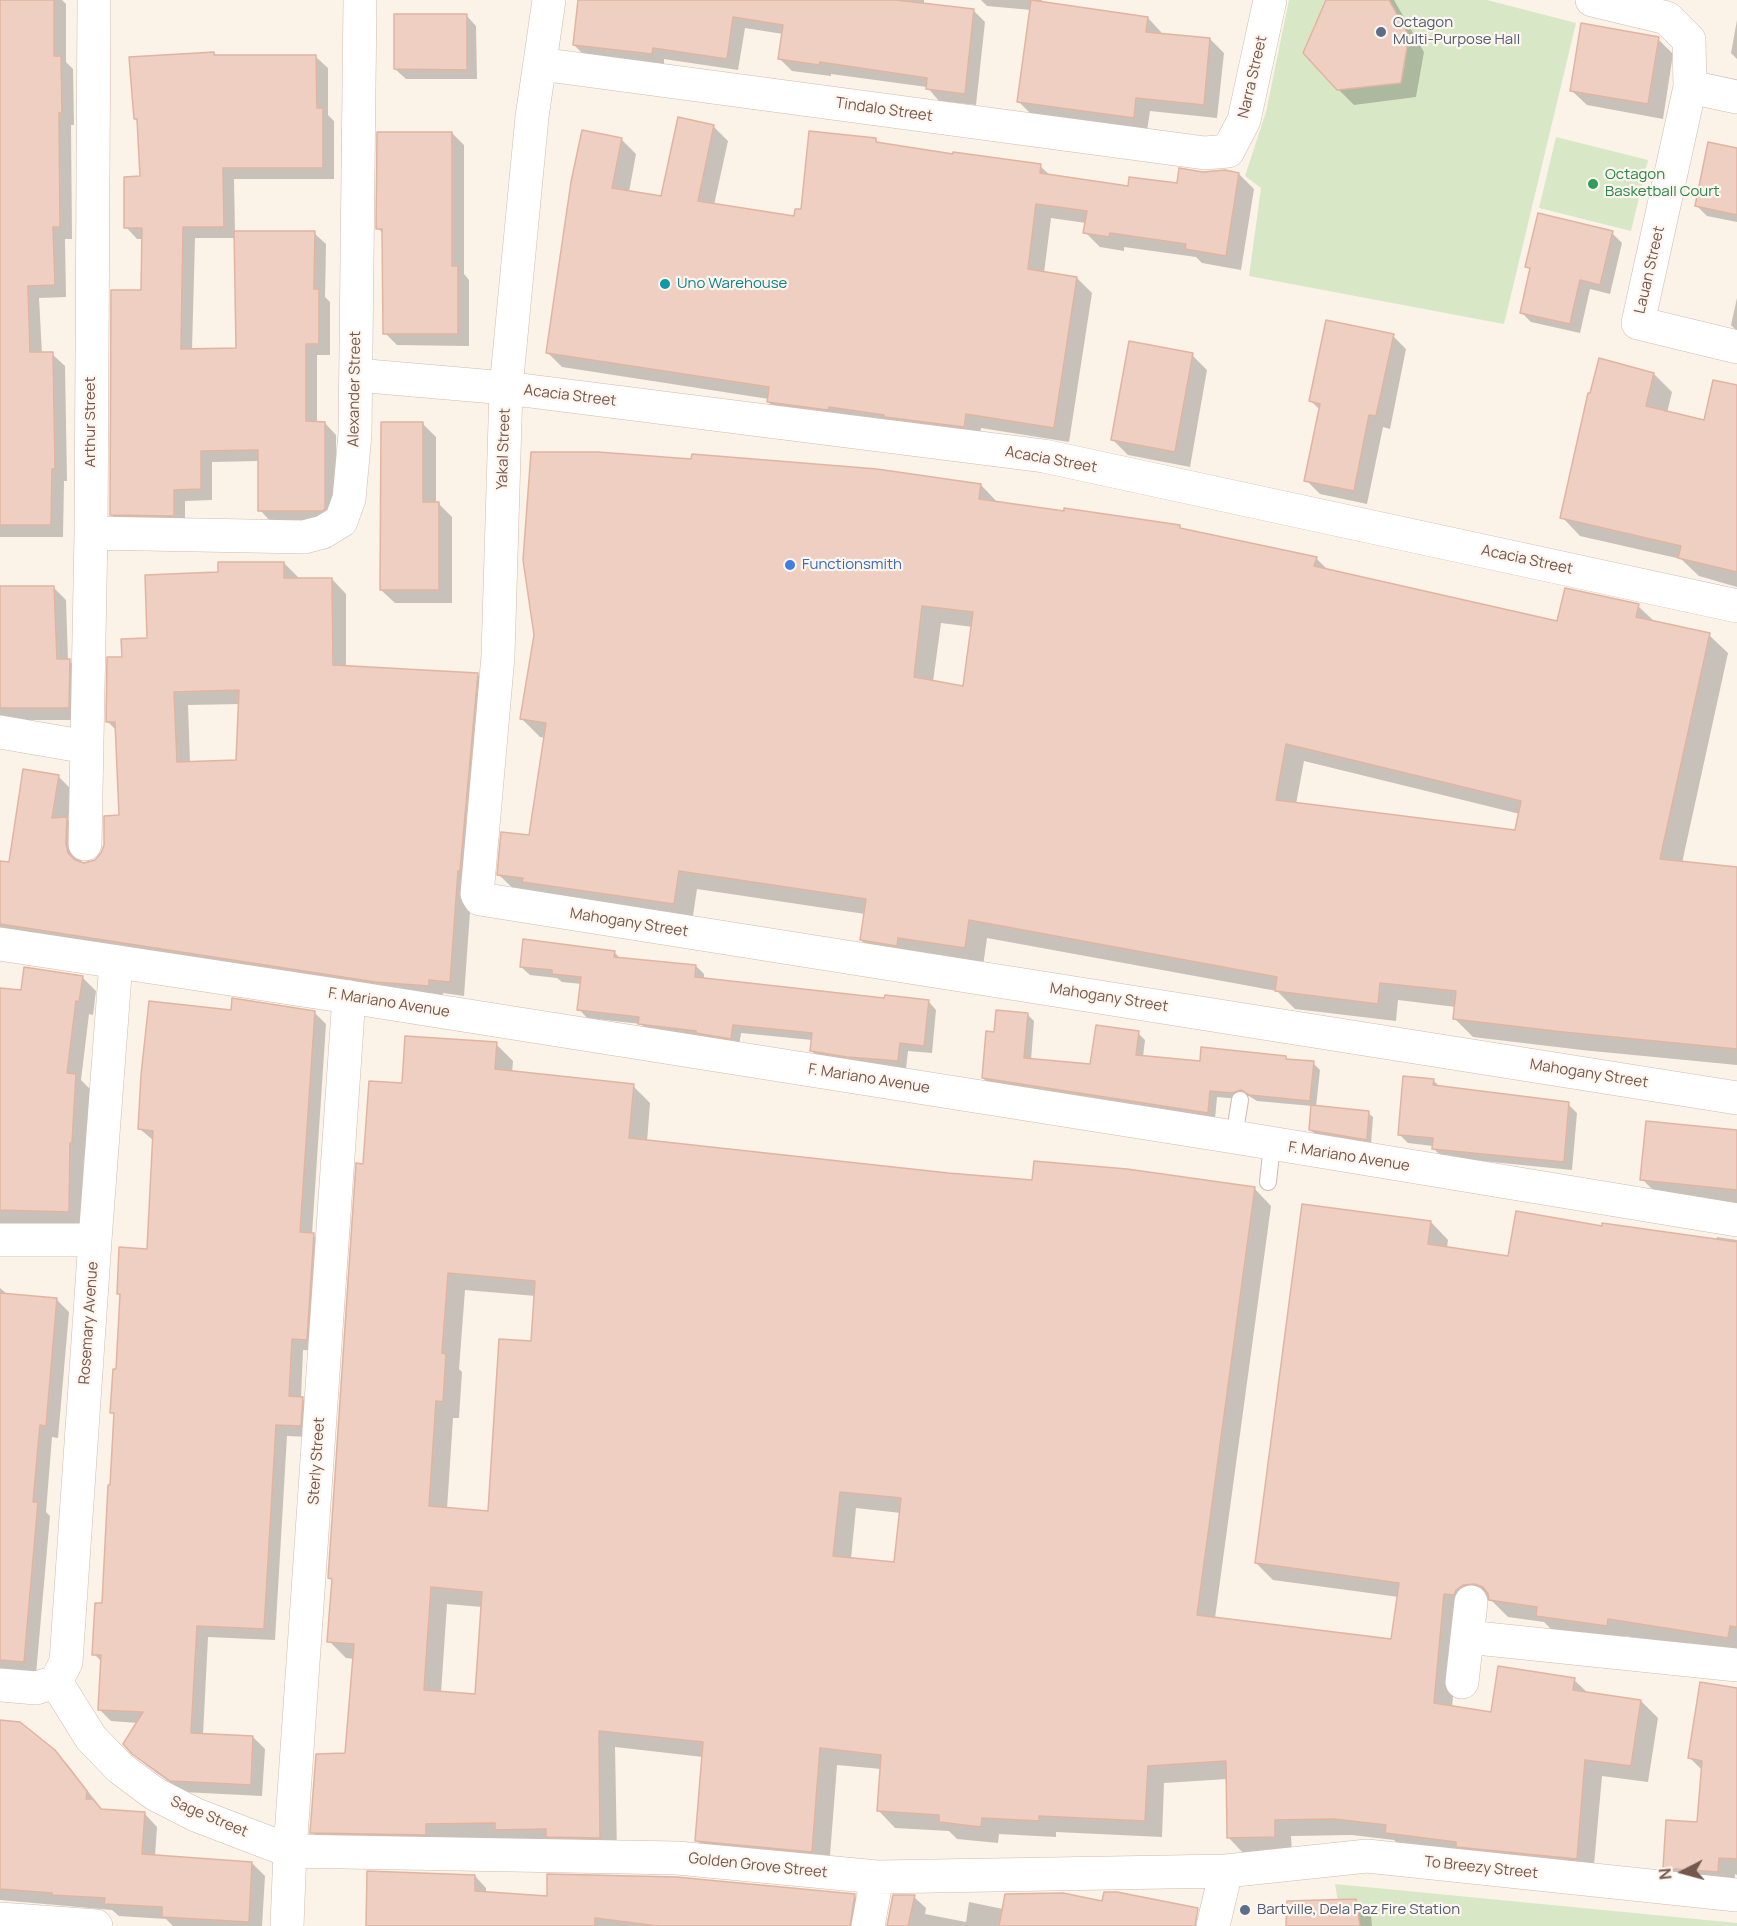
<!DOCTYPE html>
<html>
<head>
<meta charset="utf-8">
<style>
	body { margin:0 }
	#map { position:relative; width:1737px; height:1926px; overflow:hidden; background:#fbf2e8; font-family:Manrope,sans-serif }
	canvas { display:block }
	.north { position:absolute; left:1653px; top:1842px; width:60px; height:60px; -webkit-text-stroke:4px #fef6ee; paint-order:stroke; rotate:264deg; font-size:16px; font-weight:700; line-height:24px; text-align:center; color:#74574d }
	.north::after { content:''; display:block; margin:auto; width:21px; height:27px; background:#74574d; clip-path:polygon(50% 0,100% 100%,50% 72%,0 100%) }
</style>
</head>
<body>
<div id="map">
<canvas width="1737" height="1926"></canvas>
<div class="north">N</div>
</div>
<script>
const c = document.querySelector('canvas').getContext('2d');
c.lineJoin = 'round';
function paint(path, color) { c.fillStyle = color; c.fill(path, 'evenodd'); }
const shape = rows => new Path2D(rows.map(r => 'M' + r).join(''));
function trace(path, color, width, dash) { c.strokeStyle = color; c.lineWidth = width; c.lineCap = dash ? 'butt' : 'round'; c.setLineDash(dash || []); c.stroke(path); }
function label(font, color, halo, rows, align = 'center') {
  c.font = font + ' Manrope,sans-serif'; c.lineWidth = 4.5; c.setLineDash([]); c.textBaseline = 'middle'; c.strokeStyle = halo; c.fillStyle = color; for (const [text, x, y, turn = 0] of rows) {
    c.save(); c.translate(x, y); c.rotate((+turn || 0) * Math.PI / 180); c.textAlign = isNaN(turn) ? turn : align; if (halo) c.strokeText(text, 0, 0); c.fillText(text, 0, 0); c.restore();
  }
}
const green = shape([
	[1289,0,1487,0,1576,23,1504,324,1249,276,1261,188,1245,176,1266,112],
	[1556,137,1648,160,1631,231,1539,208],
	[1335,1884,1737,1923,1737,1926,1342,1926]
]);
const shadow = shape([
	[0,0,62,0,66,4,66,62,73,69,74,125,71,125,72,239,65,239,66,297,39,298,42,354,52,354,65,366,67,481,64,481,63,537,0,537],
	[579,0,924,0,924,5,973,10,985,22,976,105,939,101,927,87,831,74,831,76,792,71,780,59,783,34,745,28,738,70,664,59,664,65,586,57,574,45],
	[981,0,1042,0,1042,3,1148,18,1161,32,1161,34,1210,39,1224,53,1217,118,1150,111,1147,131,1032,115,1018,101,1031,10,987,6],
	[1337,0,1394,0,1424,52,1416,97,1354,105,1338,89],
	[466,15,476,26,477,79,406,79,395,69],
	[1737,20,1737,59,1731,53],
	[1658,39,1673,54,1663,119,1587,105,1571,90],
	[214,53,217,56,316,57,328,68,328,115,334,121,334,179,234,179,235,233,314,233,326,244,325,297,330,302,330,355,317,355,317,423,325,423,336,435,336,520,271,522,260,510,259,461,212,462,212,500,185,501,185,527,123,526,111,514,143,291,143,239,137,239,126,227,141,178,139,122,135,119],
	[195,238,236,238,238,350,192,350],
	[713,126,728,141,714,205,795,218,875,140,880,144,1040,166,1051,176,1129,188,1178,185,1202,173,1239,174,1254,189,1241,270,1202,263,1196,257,1124,247,1124,251,1100,247,1085,232,1086,223,1051,218,1044,273,1077,278,1092,293,1069,442,981,428,979,441,783,416,768,402,769,399,562,367,547,352,621,139,636,154,629,192,663,197],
	[452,133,464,145,464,274,469,280,469,346,397,345,385,333,384,235,378,228],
	[1737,150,1737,222,1707,216,1696,205],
	[1612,233,1622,243,1610,294,1590,289,1580,333,1531,322,1521,312,1531,270,1526,266],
	[1737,298,1737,331,1731,325],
	[1393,336,1406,349,1390,429,1383,427,1367,504,1320,494,1306,480,1320,410,1311,401],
	[1192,355,1207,370,1190,467,1128,455,1113,440],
	[1654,374,1672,392,1667,413,1706,421,1737,387,1737,587,1699,576,1681,559,1580,536,1562,517],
	[422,423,436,437,436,503,438,503,452,517,452,603,395,603,381,590],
	[981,485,999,504,1179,527,1183,531,1316,558,1329,571,1559,623,1638,606,1655,622,1709,635,1728,653,1682,863,1737,868,1737,1065,1582,1050,1473,1037,1455,1019,1456,1007,1398,1000,1396,1021,1295,1009,1277,991,987,938,983,966,880,958,861,940,865,914,697,889,692,922,518,893,499,875,531,837,546,738,540,737,521,718],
	[941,623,973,627,964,688,933,682],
	[1304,761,1520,814,1517,832,1296,804],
	[284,563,298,577,298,579,332,579,346,594,346,667,477,674,491,688,472,884,464,996,443,993,442,1000,0,938,0,862,10,863,58,776,72,790,68,820,80,833,81,863,94,862,102,855,121,816,117,731,108,722,123,658,149,640,219,574],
	[240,704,237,761,190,763,188,705],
	[0,587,53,587,66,600,68,660,82,673,81,720,0,720],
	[614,952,621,959,696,966,704,974,704,979,886,1000,928,1001,936,1010,932,1053,908,1051,906,1069,820,1059,811,1050,812,1040,741,1033,739,1046,648,1032,641,1024,587,1018,579,1009,582,984,562,982,557,978,530,975,521,967],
	[82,977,96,991,93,1015,89,1014,81,1080,90,1089,86,1156,84,1156,82,1226,0,1226,0,989,22,992],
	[232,1012,314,1012,326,1024,312,1234,325,1247,318,1351,303,1350,301,1398,314,1410,312,1437,287,1436,275,1640,208,1637,203,1735,253,1737,265,1749,262,1796,183,1792,146,1765,125,1744,138,1723,111,1721,99,1709,102,1662,94,1654,103,1605,111,1487,115,1416,112,1412,118,1371,121,1296,119,1294,149,1250,154,1141,140,1129],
	[1027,1014,1034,1021,1031,1060,1092,1065,1138,1033,1145,1040,1143,1057,1202,1063,1285,1057,1289,1060,1313,1063,1320,1070,1316,1107,1368,1113,1373,1117,1371,1144,1315,1134,1310,1130,1312,1106,1257,1101,1249,1096,1240,1099,1217,1097,1215,1119,990,1085,983,1078,995,1033],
	[496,1044,513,1061,512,1073,633,1086,650,1103,647,1142,947,1174,1034,1182,1254,1188,1271,1206,1215,1618,1392,1641,1399,1597,1273,1580,1256,1563,1431,1222,1448,1240,1447,1248,1509,1257,1603,1227,1716,1240,1717,1237,1737,1240,1737,1653,1625,1636,1624,1643,1554,1632,1544,1622,1508,1617,1491,1600,1480,1602,1461,1610,1452,1707,1492,1713,1574,1680,1588,1693,1641,1701,1658,1718,1648,1782,1602,1776,1593,1876,1404,1850,1394,1840,1352,1835,1291,1836,1292,1854,1245,1855,1228,1837,1227,1779,1164,1783,1162,1837,1056,1832,1056,1837,999,1834,998,1843,957,1839,949,1831,895,1828,878,1810,881,1769,837,1765,829,1868,714,1857,696,1840,703,1757,615,1747,617,1854,329,1849,312,1832,347,1755,354,1659,346,1658,329,1641,333,1581,330,1578,365,1166,403,1085],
	[465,1290,536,1296,532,1343,489,1513,447,1509,453,1418,459,1418,462,1372,459,1369],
	[856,1508,901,1513,895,1564,851,1559],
	[447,1604,482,1607,476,1696,441,1693],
	[1433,1080,1441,1088,1568,1104,1577,1113,1572,1170,1442,1157,1433,1148,1433,1146,1408,1143,1399,1134],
	[1737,1130,1737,1212,1659,1196,1642,1179],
	[0,1288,8,1295,56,1299,69,1312,58,1438,52,1437,46,1512,50,1516,36,1674,0,1671],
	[1737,1689,1737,1875,1735,1874,1734,1888,1682,1885,1664,1868,1698,1823,1703,1771,1690,1758],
	[0,1721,54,1751,68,1765,103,1811,145,1814,157,1827,155,1856,252,1863,265,1876,262,1926,173,1926,166,1919,119,1916,112,1910,0,1900],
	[475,1876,486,1888,486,1894,548,1898,854,1895,866,1907,862,1926,368,1926],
	[914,1897,926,1908,925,1914,966,1922,969,1902,1003,1909,1193,1926,889,1926],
	[1355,1900,1371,1915,1372,1926,1288,1926]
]);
const building = shape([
	[0,0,54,0,54,56,61,56,62,113,59,113,60,227,53,227,55,285,28,286,30,352,53,352,55,469,52,469,51,525,0,525,0,0],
	[578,0,896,0,974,9,965,94,926,89,927,78,820,62,819,65,778,59,783,25,733,17,727,59,653,48,652,54,573,45,578,0],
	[1031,0,1148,17,1146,32,1210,38,1204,105,1136,98,1134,118,1017,102,1031,0],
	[1326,0,1389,0,1409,36,1401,83,1337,90,1303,53,1326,0],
	[394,14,467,14,467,70,394,69,394,14],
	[1581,23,1659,37,1648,104,1570,91,1581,23],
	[214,52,214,55,316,55,317,108,323,108,323,168,223,168,224,227,183,227,181,349,236,348,234,231,315,231,314,289,319,289,319,344,306,344,306,421,325,422,325,509,322,511,258,511,258,450,201,451,201,489,174,490,174,516,110,515,111,290,141,290,142,228,124,228,124,177,140,176,137,119,134,119,129,57,214,52],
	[678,117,714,125,698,201,794,216,795,209,801,209,809,131,876,138,876,142,953,154,953,152,1041,164,1040,173,1128,186,1129,177,1177,183,1179,168,1203,172,1225,170,1239,173,1226,256,1185,249,1186,244,1110,233,1109,237,1083,233,1087,211,1036,204,1028,269,1077,277,1054,428,966,414,964,427,884,417,884,415,829,407,828,410,767,402,769,387,546,353,571,182,582,130,622,138,612,188,661,196,678,117],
	[377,132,452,132,452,266,458,266,458,334,383,334,382,229,376,229,377,132],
	[1708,142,1737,148,1737,215,1695,206,1708,142],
	[1538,213,1613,231,1600,285,1580,280,1570,324,1520,313,1530,268,1525,267,1538,213],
	[1326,320,1394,334,1376,416,1369,415,1354,491,1304,481,1320,404,1309,401,1326,320],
	[1129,341,1193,353,1175,452,1111,440,1129,341],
	[1599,358,1654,373,1646,406,1704,420,1713,380,1737,385,1737,572,1678,558,1681,546,1560,518,1588,393,1590,393,1599,358],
	[381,422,423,422,423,502,439,502,439,590,380,590,381,422],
	[531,452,598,452,691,459,692,454,877,469,981,484,979,499,1064,511,1064,508,1180,525,1180,528,1317,557,1314,566,1557,621,1565,588,1639,604,1636,617,1710,633,1660,859,1737,867,1737,1049,1563,1032,1453,1019,1456,991,1380,983,1378,1004,1275,991,1277,977,969,920,965,948,898,938,897,946,860,940,866,899,679,871,674,904,522,882,523,878,497,875,501,832,529,835,546,723,520,719,534,635,523,560,531,452],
	[922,606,973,612,963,686,914,677,922,606],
	[1286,744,1521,801,1515,830,1276,800,1286,744],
	[218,562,284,562,284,578,332,578,333,665,478,673,460,871,458,871,450,982,429,980,429,986,375,982,0,924,0,861,9,862,23,769,59,775,52,818,67,817,66,844,68,853,75,860,84,863,95,860,101,853,104,845,104,816,119,815,115,722,106,722,107,657,122,657,121,639,147,638,145,575,218,572,218,562],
	[239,690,236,760,177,762,174,692,239,690],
	[0,586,54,586,57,659,70,659,69,708,0,708,0,586],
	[523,939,615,951,614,957,696,965,695,977,884,998,885,995,929,1000,924,1046,900,1043,898,1061,847,1057,810,1051,812,1033,733,1025,731,1039,696,1033,696,1031,638,1024,639,1017,577,1010,581,977,552,974,552,970,520,967,523,939],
	[24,967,83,976,79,1002,76,1001,67,1073,76,1074,72,1143,70,1143,69,1212,0,1210,0,988,21,990,24,967],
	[232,998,315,1011,300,1232,314,1233,307,1340,292,1339,289,1396,303,1397,301,1426,276,1425,264,1629,197,1626,191,1733,253,1736,251,1785,170,1781,132,1754,123,1744,143,1712,98,1710,101,1655,92,1655,95,1603,102,1603,108,1485,110,1485,114,1413,110,1413,113,1369,116,1369,120,1294,117,1294,119,1247,147,1249,153,1131,138,1129,141,1075,149,1001,231,1010,232,998],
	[996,1010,1028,1013,1024,1058,1090,1064,1096,1025,1139,1031,1136,1055,1200,1061,1201,1047,1286,1056,1286,1059,1314,1061,1310,1101,1249,1095,1241,1090,1232,1093,1210,1091,1208,1113,982,1078,986,1031,994,1032,996,1010],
	[405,1036,497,1042,495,1069,634,1084,629,1138,948,1173,1032,1180,1034,1161,1127,1169,1255,1187,1197,1615,1391,1639,1399,1583,1255,1563,1302,1204,1431,1221,1428,1244,1508,1256,1516,1211,1602,1226,1602,1223,1737,1242,1737,1627,1730,1626,1728,1638,1608,1619,1607,1626,1536,1616,1537,1607,1489,1600,1488,1594,1483,1587,1474,1584,1463,1585,1456,1590,1454,1595,1444,1594,1434,1703,1491,1712,1498,1666,1575,1678,1573,1690,1641,1700,1631,1766,1585,1760,1577,1859,1456,1847,1456,1842,1385,1833,1386,1825,1334,1819,1275,1820,1275,1837,1227,1838,1226,1761,1148,1766,1145,1821,1039,1816,1039,1821,982,1818,981,1827,939,1822,939,1815,877,1811,881,1755,820,1748,812,1852,695,1841,703,1742,599,1731,600,1838,546,1837,546,1829,495,1830,495,1823,426,1824,426,1835,310,1833,316,1754,345,1753,354,1644,327,1642,332,1579,328,1578,332,1520,356,1163,363,1164,369,1081,402,1083,405,1036],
	[448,1273,535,1281,531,1341,499,1339,488,1511,429,1506,436,1401,443,1402,446,1354,442,1353,448,1273],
	[840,1492,901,1498,894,1562,833,1556,840,1492],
	[431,1587,482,1592,475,1694,424,1690,431,1587],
	[1403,1076,1434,1079,1433,1085,1569,1102,1564,1162,1432,1149,1433,1138,1398,1135,1403,1076],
	[1311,1105,1369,1111,1367,1140,1309,1130,1311,1105],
	[1646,1121,1737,1130,1737,1190,1640,1180,1646,1121],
	[0,1293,57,1298,46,1426,40,1425,33,1502,38,1502,24,1662,0,1660,0,1293],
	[1700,1682,1737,1688,1737,1859,1719,1858,1718,1872,1663,1868,1666,1820,1697,1822,1702,1761,1688,1758,1700,1682],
	[0,1720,20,1722,55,1750,87,1791,86,1799,93,1799,101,1809,145,1812,142,1854,252,1862,249,1922,162,1917,162,1907,104,1904,105,1898,52,1895,52,1893,0,1889,0,1720],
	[367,1871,475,1875,475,1891,547,1896,547,1874,676,1877,855,1894,850,1926,658,1926,595,1918,595,1926,366,1926,367,1871],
	[1104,1892,1117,1892,1198,1908,1195,1926,999,1926,1005,1894,1063,1893,1102,1901,1104,1892],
	[893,1895,915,1895,908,1926,887,1926,893,1895],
	[1356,1899,1360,1926,1286,1926,1287,1901,1356,1899]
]);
const service = shape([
	[1234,1137,1240,1100],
	[1268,1182,1272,1144]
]);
const minor = shape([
	[549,0,532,117,506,388,498,656,477,894,480,899,1737,1098],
	[1592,0,1667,18,1689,40,1690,87,1638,323,1737,347],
	[540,64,1205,153,1228,151,1244,120,1270,0],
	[1690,87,1737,97],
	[356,375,506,388,1044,456,1737,606],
	[91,533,304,537,323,532,341,521,349,499,355,434,360,0],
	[0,732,87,747],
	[85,844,91,533,94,0],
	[0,1240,95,1240],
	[1467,1637,1737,1665],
	[56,1682,91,1738,120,1768,155,1794,196,1815,290,1851,677,1858,877,1877,1226,1871,1367,1856,1737,1895],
	[56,1682,66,1662,95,1240,116,962],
	[1462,1682,1471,1602],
	[0,1685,36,1688,56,1682],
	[0,1919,96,1926],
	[287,1926,290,1851,349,997],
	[868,1926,877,1877],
	[1213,1926,1226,1871]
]);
const tertiary = shape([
	[0,944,349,997,1234,1137,1737,1220]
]);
const markers = [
	[1381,32,6,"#5c6f8a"],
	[1593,184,6,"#2e9e5b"],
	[665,284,6,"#0f9aa8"],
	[790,565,6,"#3f7fe0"],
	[1245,1910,6,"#5c6f8a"]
];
const serviceNames = [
	["Octagon",1393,23],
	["Multi-Purpose Hall",1393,40],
	["Bartville, Dela Paz Fire Station",1257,1910]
];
const streetNames = [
	["Narra Street",1253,77,-77],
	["Tindalo Street",884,110,8],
	["Lauan Street",1650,270,-77],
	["Alexander Street",355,389,-89],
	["Acacia Street",570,396,7],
	["Arthur Street",91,422,-90],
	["Yakal Street",504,449,-88],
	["Acacia Street",1051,460,10],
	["Acacia Street",1527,560,12],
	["Mahogany Street",629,923,9],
	["Mahogany Street",1109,998,9],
	["F. Mariano Avenue",389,1003,9],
	["Mahogany Street",1589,1074,9],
	["F. Mariano Avenue",869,1079,9],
	["F. Mariano Avenue",1349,1157,9],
	["Rosemary Avenue",89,1323,-86],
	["Sterly Street",317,1461,-86],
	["Sage Street",209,1817,23],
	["Golden Grove Street",758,1866,6],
	["To Breezy Street",1481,1868,6]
];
const leisureNames = [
	["Octagon",1605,175],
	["Basketball Court",1605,192]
];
const cultureNames = [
	["Uno Warehouse",677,284]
];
const shopNames = [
	["Functionsmith",802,565]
];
paint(green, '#d8e8c7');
paint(shadow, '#0003');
paint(building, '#efcfc1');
trace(building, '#e1b4a2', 1.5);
trace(service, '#cfbbb1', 18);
trace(minor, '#cfbbb1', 34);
trace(tertiary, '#cfbbb1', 34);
trace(service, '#fff', 16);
trace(minor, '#fff', 33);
trace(tertiary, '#fff', 33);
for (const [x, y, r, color] of markers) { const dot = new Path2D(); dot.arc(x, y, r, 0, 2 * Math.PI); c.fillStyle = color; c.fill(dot); trace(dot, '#fef6ee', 2); }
label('15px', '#4e5e75', '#fef6ee', serviceNames, 'left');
label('15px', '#74574d', '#fef6ee', streetNames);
label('15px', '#27864d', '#fef6ee', leisureNames, 'left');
label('15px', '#0d838f', '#fef6ee', cultureNames, 'left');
label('15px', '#366cbe', '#fef6ee', shopNames, 'left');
</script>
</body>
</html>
